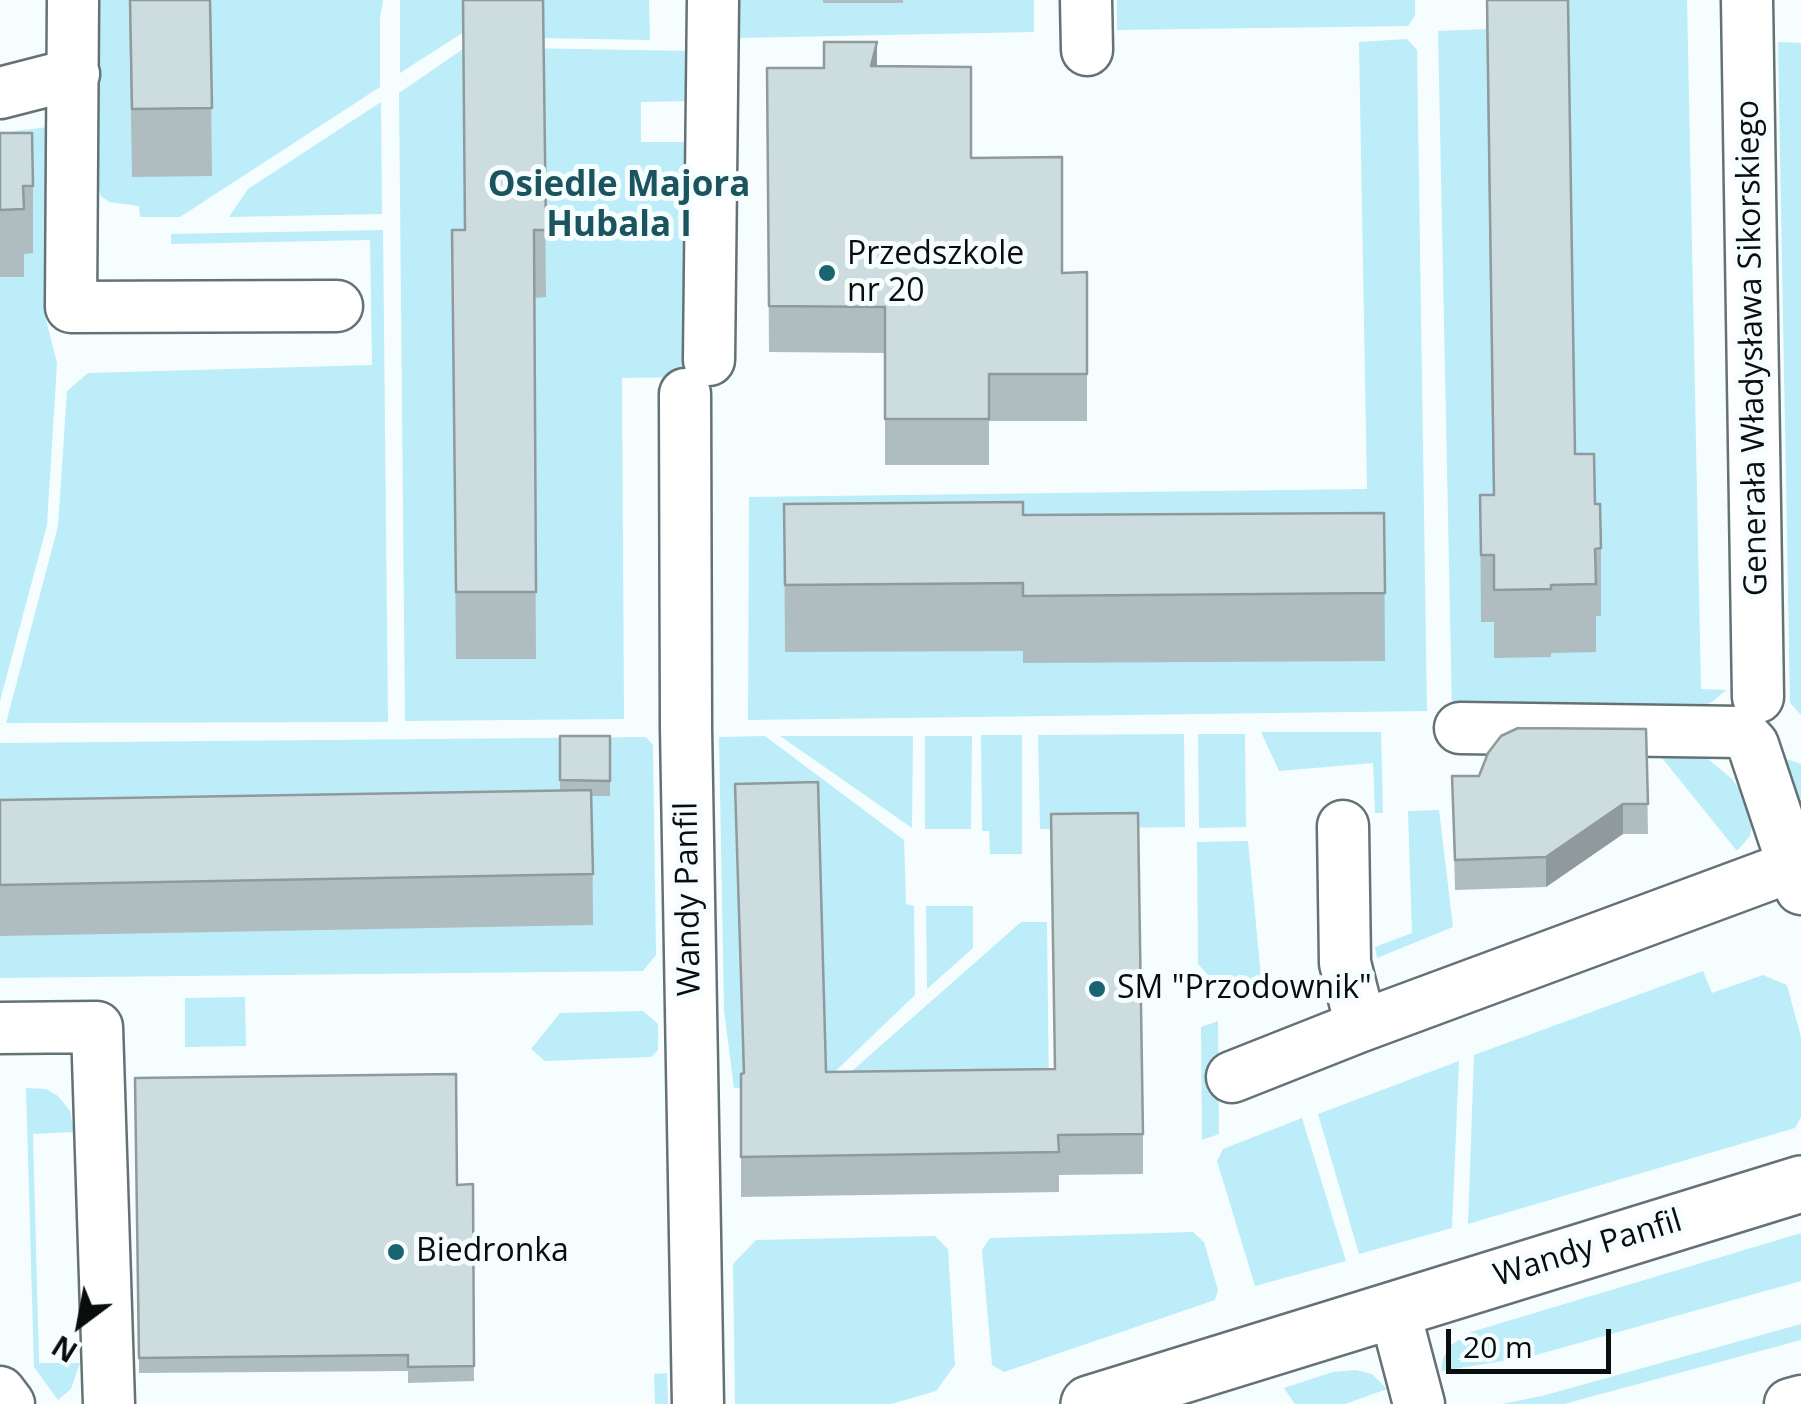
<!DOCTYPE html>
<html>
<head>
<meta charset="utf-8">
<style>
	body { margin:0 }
	#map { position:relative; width:1801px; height:1404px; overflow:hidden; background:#f6fdfe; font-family:"Open Sans",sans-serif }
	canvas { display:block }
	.north { position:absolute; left:30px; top:1274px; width:100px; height:100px; -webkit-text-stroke:8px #f6fdfe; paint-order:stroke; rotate:212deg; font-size:28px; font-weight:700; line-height:40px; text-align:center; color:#080d0e }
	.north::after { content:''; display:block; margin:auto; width:35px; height:45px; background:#080d0e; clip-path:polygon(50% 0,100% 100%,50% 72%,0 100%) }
	.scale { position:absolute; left:1446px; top:1329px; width:165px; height:45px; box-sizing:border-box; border:5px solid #080d0e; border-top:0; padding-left:12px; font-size:30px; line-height:35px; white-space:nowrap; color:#080d0e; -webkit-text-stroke:8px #f6fdfe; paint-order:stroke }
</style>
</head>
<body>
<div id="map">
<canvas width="1801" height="1404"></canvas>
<div class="north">N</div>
<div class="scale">20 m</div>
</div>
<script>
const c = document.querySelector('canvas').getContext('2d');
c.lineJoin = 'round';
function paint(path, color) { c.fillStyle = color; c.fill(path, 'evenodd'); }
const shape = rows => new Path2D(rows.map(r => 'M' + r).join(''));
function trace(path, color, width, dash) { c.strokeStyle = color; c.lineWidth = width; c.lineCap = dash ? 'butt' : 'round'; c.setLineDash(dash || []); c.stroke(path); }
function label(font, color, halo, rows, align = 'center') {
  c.font = font + ' "Open Sans",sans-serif'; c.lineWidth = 10; c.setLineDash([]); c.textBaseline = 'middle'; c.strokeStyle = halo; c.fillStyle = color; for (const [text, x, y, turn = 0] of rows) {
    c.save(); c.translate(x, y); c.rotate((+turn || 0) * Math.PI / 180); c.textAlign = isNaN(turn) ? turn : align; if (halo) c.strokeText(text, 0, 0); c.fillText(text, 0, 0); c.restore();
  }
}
const green = shape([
	[93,0,383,0,380,19,380,87,180,217,140,217,139,206,109,202,101,196,95,178],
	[400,0,514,0,400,73],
	[539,0,649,0,650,40,483,37],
	[738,0,1034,0,1034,32,739,38],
	[1117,0,1415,0,1415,16,1408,26,1117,30],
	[1487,0,1687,0,1701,689,1726,690,1712,702,1698,708,1452,711,1438,31,1487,29],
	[1407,39,1417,50,1427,711,748,720,749,497,1367,489,1359,42],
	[1778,42,1801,43,1801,715,1790,703],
	[466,47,691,51,692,101,641,102,641,142,692,142,693,377,622,378,624,719,405,721,399,93],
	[381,102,382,214,229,217,248,189],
	[48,127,45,316,57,363,47,525,0,701,0,133],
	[383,230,388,722,6,723,58,526,67,391,88,373,372,365,370,240,171,244,171,234],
	[1261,732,1381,732,1383,813,1375,813,1373,763,1279,771],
	[1184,734,1185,827,1040,829,1038,735],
	[1198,734,1245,734,1246,827,1199,828],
	[981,735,1022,735,1022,854,990,854,989,831,982,831],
	[765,736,904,840,906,904,914,906,915,995,821,1085,734,1088,724,1010,719,737],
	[780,736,913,736,912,828],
	[925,736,972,736,971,829,925,829],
	[646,737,653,745,656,955,643,971,0,978,0,743],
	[1654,748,1679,748,1707,758,1732,779,1748,801,1753,820,1750,836,1737,851],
	[1783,758,1801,764,1801,815],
	[1439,810,1453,927,1377,958,1375,947,1412,933,1408,811],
	[1248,841,1262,987,1229,998,1198,964,1197,842],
	[926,906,973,906,973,948,927,989],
	[1021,922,1047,922,1049,1107,810,1108],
	[1703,971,1712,993,1763,975,1787,985,1801,1037,1801,1117,1795,1128,1468,1224,1474,1055],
	[245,997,246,1046,185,1047,185,998],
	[643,1011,658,1024,658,1050,651,1057,545,1061,531,1049,560,1013],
	[1218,1021,1219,1134,1202,1140,1201,1027],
	[1459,1061,1452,1228,1359,1254,1318,1114],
	[26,1088,46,1089,58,1096,70,1111,74,1132,33,1134,39,1363,80,1363,71,1389,58,1400,34,1367],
	[1302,1118,1346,1261,1255,1286,1217,1161,1223,1149],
	[1193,1232,1204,1242,1218,1290,1215,1300,1004,1372,992,1365,982,1250,990,1238],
	[1801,1233,1801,1281,1529,1357,1441,1371,1443,1358,1451,1345,1471,1332],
	[935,1236,948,1249,955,1365,936,1391,891,1404,735,1404,733,1264,756,1240],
	[1801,1324,1801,1340,1564,1404,1501,1404,1542,1396],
	[1356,1370,1372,1374,1387,1389,1345,1404,1295,1404,1284,1388,1333,1372],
	[667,1373,668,1404,655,1404,654,1374]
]);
const street = shape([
	[73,0,71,307,337,306],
	[1086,0,1087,50],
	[1747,0,1758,697],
	[0,93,74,74],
	[709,360,713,0],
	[685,394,686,728,698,1404],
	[1460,728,1741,732,1753,745,1801,889],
	[1343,826,1345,963,1361,1026,1793,866],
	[0,1028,97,1027,109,1404],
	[1232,1077,1361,1026],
	[1394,1309,1419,1404],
	[0,1392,9,1404],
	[1790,1404,1801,1401]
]);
const secondary = shape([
	[1089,1404,1801,1184]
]);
const wall = shape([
	[129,0,210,0,212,176,132,177],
	[543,0,546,297,534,298,536,659,456,659,452,230,465,230],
	[823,0,903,0,903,3,823,3],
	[1486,0,1568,0,1575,454,1595,504,1601,548,1601,616,1596,616,1596,652,1551,653,1551,657,1494,658,1494,622,1481,622,1480,495,1493,495],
	[877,66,971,158,1062,273,1087,272,1087,421,989,421,989,465,885,465,885,353,769,352,767,68],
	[0,133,33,186,33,253,24,254,24,277,0,277],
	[784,504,1023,515,1384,513,1385,661,1023,663,1023,651,785,652],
	[1646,729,1648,834,1623,834,1546,887,1455,890,1452,776,1479,776],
	[560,736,610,736,610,796,592,796,593,925,0,936,0,800,560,790],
	[735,784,826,1072,1143,1134,1143,1174,1059,1175,1059,1192,741,1197,741,1074,743,1073],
	[135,1078,457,1185,473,1184,474,1381,408,1383,408,1371,139,1373]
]);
const shadedWall = shape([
	[877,42,877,88,871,66],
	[1623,804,1623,834,1546,887,1546,857]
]);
const building = shape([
	[130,0,210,0,212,108,132,109,130,0],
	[463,0,543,0,546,230,534,230,536,592,456,592,452,230,465,230,463,0],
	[1487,0,1568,0,1575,454,1594,454,1595,504,1600,504,1601,548,1595,549,1596,584,1551,585,1551,589,1494,590,1494,555,1481,555,1480,495,1494,495,1487,0],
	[824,42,877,42,871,66,971,67,971,158,1062,157,1062,273,1087,272,1087,374,989,374,989,419,885,419,885,307,769,306,767,68,824,68,824,42],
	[0,133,32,133,33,186,23,186,24,209,0,210,0,133],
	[1023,502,1023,515,1384,513,1385,593,1023,596,1023,583,785,585,784,504,1023,502],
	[1518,728,1646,729,1648,804,1623,804,1546,857,1455,860,1452,776,1479,776,1488,753,1501,736,1518,728],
	[560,736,610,736,610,781,560,780,560,736],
	[818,782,826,1072,1055,1069,1051,814,1138,813,1143,1134,1058,1135,1059,1152,741,1157,741,1074,744,1073,735,784,818,782],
	[591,790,593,874,0,885,0,800,591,790],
	[456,1074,457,1185,473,1184,474,1366,408,1367,408,1355,139,1358,135,1078,456,1074]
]);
const markers = [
	[827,273,10,"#1a6471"],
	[1097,989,10,"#1a6471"],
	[396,1252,10,"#1a6471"]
];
const poiNames = [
	["Przedszkole",847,255],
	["nr 20",847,292],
	["SM \"Przodownik\"",1117,989],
	["Biedronka",416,1252]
];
const streetNames = [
	["Generała Władysława Sikorskiego",1753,348,-91],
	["Wandy Panfil",689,899,-91],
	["Wandy Panfil",1588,1249,-17]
];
const neighbourhoodNames = [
	["Osiedle Majora",619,186],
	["Hubala I",619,226]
];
paint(green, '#bcedf8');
trace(street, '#657275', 55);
trace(secondary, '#657275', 60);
trace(street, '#fff', 50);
trace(secondary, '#fff', 55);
paint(wall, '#b0bdc0');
paint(shadedWall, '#909a9c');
paint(building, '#cddcdf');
trace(building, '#909a9c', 2.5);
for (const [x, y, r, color] of markers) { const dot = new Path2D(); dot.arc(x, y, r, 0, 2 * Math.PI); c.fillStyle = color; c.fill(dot); trace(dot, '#f6fdfe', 4); }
label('32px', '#080d0e', '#f6fdfe', poiNames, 'left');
label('32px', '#080d0e', '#f6fdfe', streetNames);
label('bold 35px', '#1b535e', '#f6fdfe', neighbourhoodNames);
</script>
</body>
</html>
